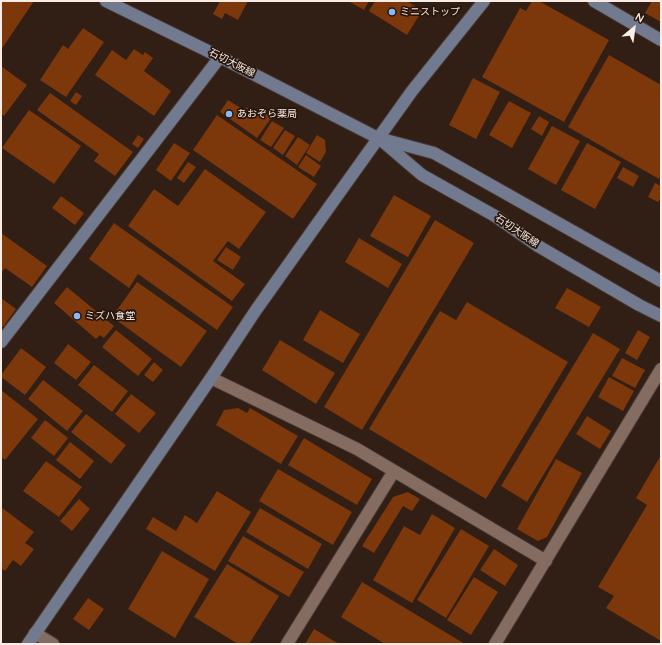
<!DOCTYPE html>
<html>
<head>
<meta charset="utf-8">
<style>
	body { margin:0 }
	#map { position:relative; width:662px; height:645px; overflow:hidden; background:#311e14; font-family:Quicksand,sans-serif }
	canvas { display:block }
	.frame { position:absolute; inset:0; border:2px solid #f9ece5; pointer-events:none }
	.north { position:absolute; left:614px; top:8px; width:40px; height:40px; -webkit-text-stroke:3px #27150b; paint-order:stroke; rotate:29deg; font-size:11px; font-weight:700; line-height:16px; text-align:center; color:#f9ece5 }
	.north::after { content:''; display:block; margin:auto; width:14px; height:18px; background:#f9ece5; clip-path:polygon(50% 0,100% 100%,50% 72%,0 100%) }
</style>
</head>
<body>
<div id="map">
<canvas width="662" height="645"></canvas>
<div class="frame"></div>
<div class="north">N</div>
</div>
<script>
const c = document.querySelector('canvas').getContext('2d');
c.lineJoin = 'round';
function paint(path, color) { c.fillStyle = color; c.fill(path, 'evenodd'); }
const shape = rows => new Path2D(rows.map(r => 'M' + r).join(''));
function trace(path, color, width, dash) { c.strokeStyle = color; c.lineWidth = width; c.lineCap = dash ? 'butt' : 'round'; c.setLineDash(dash || []); c.stroke(path); }
function label(font, color, halo, rows, align = 'center') {
  c.font = font + ' Quicksand,"Noto Sans JP",sans-serif'; c.lineWidth = 3.5; c.setLineDash([]); c.textBaseline = 'middle'; c.strokeStyle = halo; c.fillStyle = color; for (const [text, x, y, turn = 0] of rows) {
    c.save(); c.translate(x, y); c.rotate((+turn || 0) * Math.PI / 180); c.textAlign = isNaN(turn) ? turn : align; if (halo) c.strokeText(text, 0, 0); c.fillText(text, 0, 0); c.restore();
  }
}
const building = shape([
	[1,1,34,1,1,50],
	[220,1,248,1,238,20,225,13,222,19,213,14],
	[348,1,369,1,364,10],
	[375,1,407,1,422,11,407,35,369,11],
	[532,1,539,1,609,40,564,122,482,77,520,8,526,11],
	[652,1,661,1,661,22,645,13],
	[83,28,104,42,66,97,40,80,63,45,68,49],
	[134,49,143,55,145,52,153,58,144,71,171,91,154,116,95,75,112,50,126,60],
	[609,55,661,85,661,175,659,179,568,127],
	[1,66,27,85,4,116,1,114],
	[473,78,500,92,476,139,449,125],
	[76,92,82,96,76,105,70,101],
	[50,93,133,152,115,176,94,161,99,154,37,110],
	[228,100,244,110,246,107,256,114,260,109,272,117,257,138,220,112],
	[509,101,531,113,512,148,489,135],
	[29,110,81,146,54,184,2,148],
	[217,115,317,184,293,219,193,150],
	[539,116,549,122,542,136,531,129],
	[272,121,284,128,271,147,260,140],
	[552,126,580,141,556,185,528,169],
	[285,130,295,136,283,155,273,148],
	[138,135,144,139,138,148,132,144],
	[317,135,325,140,326,152,320,162,306,153],
	[298,137,310,145,297,165,285,156],
	[174,143,190,153,171,181,156,170],
	[587,143,621,162,595,209,561,190],
	[306,155,321,166,314,177,298,167],
	[188,162,196,167,184,183,177,178],
	[623,167,639,176,633,187,617,178],
	[205,169,266,212,239,249,228,241,213,261,245,284,232,301,128,226,154,189,178,206],
	[655,183,661,186,661,198,658,202,648,197],
	[394,195,431,216,408,257,370,236],
	[61,196,84,213,75,225,52,208],
	[435,220,474,243,362,430,324,407],
	[114,223,233,307,217,330,138,274,129,288,89,259],
	[1,233,47,266,32,287,5,268,1,273],
	[359,238,402,264,388,288,345,262],
	[226,247,241,257,233,270,217,260],
	[137,282,207,331,181,367,112,317],
	[67,287,114,326,104,338,100,335,96,339,54,303],
	[567,288,601,307,589,327,555,308],
	[1,298,16,309,3,327,1,326],
	[467,302,568,362,486,499,369,429,440,311,456,320],
	[320,310,360,334,343,363,303,340],
	[116,330,152,359,138,376,102,347],
	[638,330,650,337,637,360,625,353],
	[593,333,620,349,527,502,501,486],
	[280,340,335,373,316,404,262,370],
	[68,344,91,362,76,380,54,363],
	[21,348,46,367,25,395,1,377,1,375],
	[622,358,645,370,635,388,612,376],
	[154,362,163,370,153,382,144,375],
	[94,365,128,391,112,412,78,385],
	[609,377,634,391,623,411,598,397],
	[43,380,83,411,67,431,28,399],
	[1,390,38,419,5,460,1,457],
	[131,394,156,413,139,433,115,414],
	[238,408,247,413,250,408,298,436,281,464,216,425,224,410],
	[86,414,126,445,111,464,71,432],
	[587,416,611,431,600,449,576,434],
	[45,420,68,438,54,456,31,438],
	[304,438,372,479,357,505,288,465],
	[70,442,94,461,80,479,56,460],
	[661,455,661,641,606,608,614,596,598,587,647,505,636,498],
	[556,459,582,473,547,537,538,541,517,529],
	[46,461,82,487,59,517,23,491],
	[278,469,352,512,333,545,259,501],
	[217,491,251,512,215,571,146,529,153,517,176,531,185,515,197,523],
	[408,492,420,499,412,511,403,506,374,553,362,546,393,497],
	[79,499,90,509,72,531,60,521],
	[1,507,34,532,25,543,34,549,21,566,13,560,5,571,1,568],
	[260,508,322,544,308,569,246,532],
	[432,514,455,528,412,603,373,580,404,526,420,535],
	[461,529,489,546,446,618,417,600],
	[243,536,304,572,289,597,228,561],
	[494,549,518,565,505,586,480,570],
	[162,551,209,579,175,638,128,609],
	[227,564,279,596,249,644,238,644,194,617],
	[474,577,498,592,471,635,447,620],
	[362,582,465,644,385,644,341,617],
	[88,598,104,609,89,630,73,619],
	[314,629,339,644,305,644]
]);
const street = shape([
	[211,378,357,449,546,561],
	[35,633,53,644],
	[287,644,394,471],
	[495,644,661,369]
]);
const secondary = shape([
	[106,1,220,57,378,138,434,153,661,281],
	[594,1,661,40],
	[381,140,422,175,495,216,538,246,639,305,661,316],
	[1,342,220,57],
	[28,644,211,378,256,310,342,189,412,91,484,1]
]);
const markers = [
	[392,12,4,"#86bbfb"],
	[229,114,4,"#86bbfb"],
	[77,316,4,"#86bbfb"]
];
const poiNames = [
	["ミニストップ",400,12],
	["あおぞら薬局",237,114],
	["ミズハ食堂",85,316]
];
const streetNames = [
	["石切大阪線",232,63,27],
	["石切大阪線",517,231,34]
];
paint(building, '#7c370b');
trace(street, '#4a3a34', 14);
trace(secondary, '#4a3a34', 14);
trace(street, '#846c60', 12);
trace(secondary, '#717a8f', 12);
for (const [x, y, r, color] of markers) { const dot = new Path2D(); dot.arc(x, y, r, 0, 2 * Math.PI); c.fillStyle = color; c.fill(dot); trace(dot, '#27150b', 1.5); }
label('10px', '#f9ece5', '#27150b', poiNames, 'left');
label('10px', '#f9ece5', '#27150b', streetNames);
</script>
</body>
</html>
